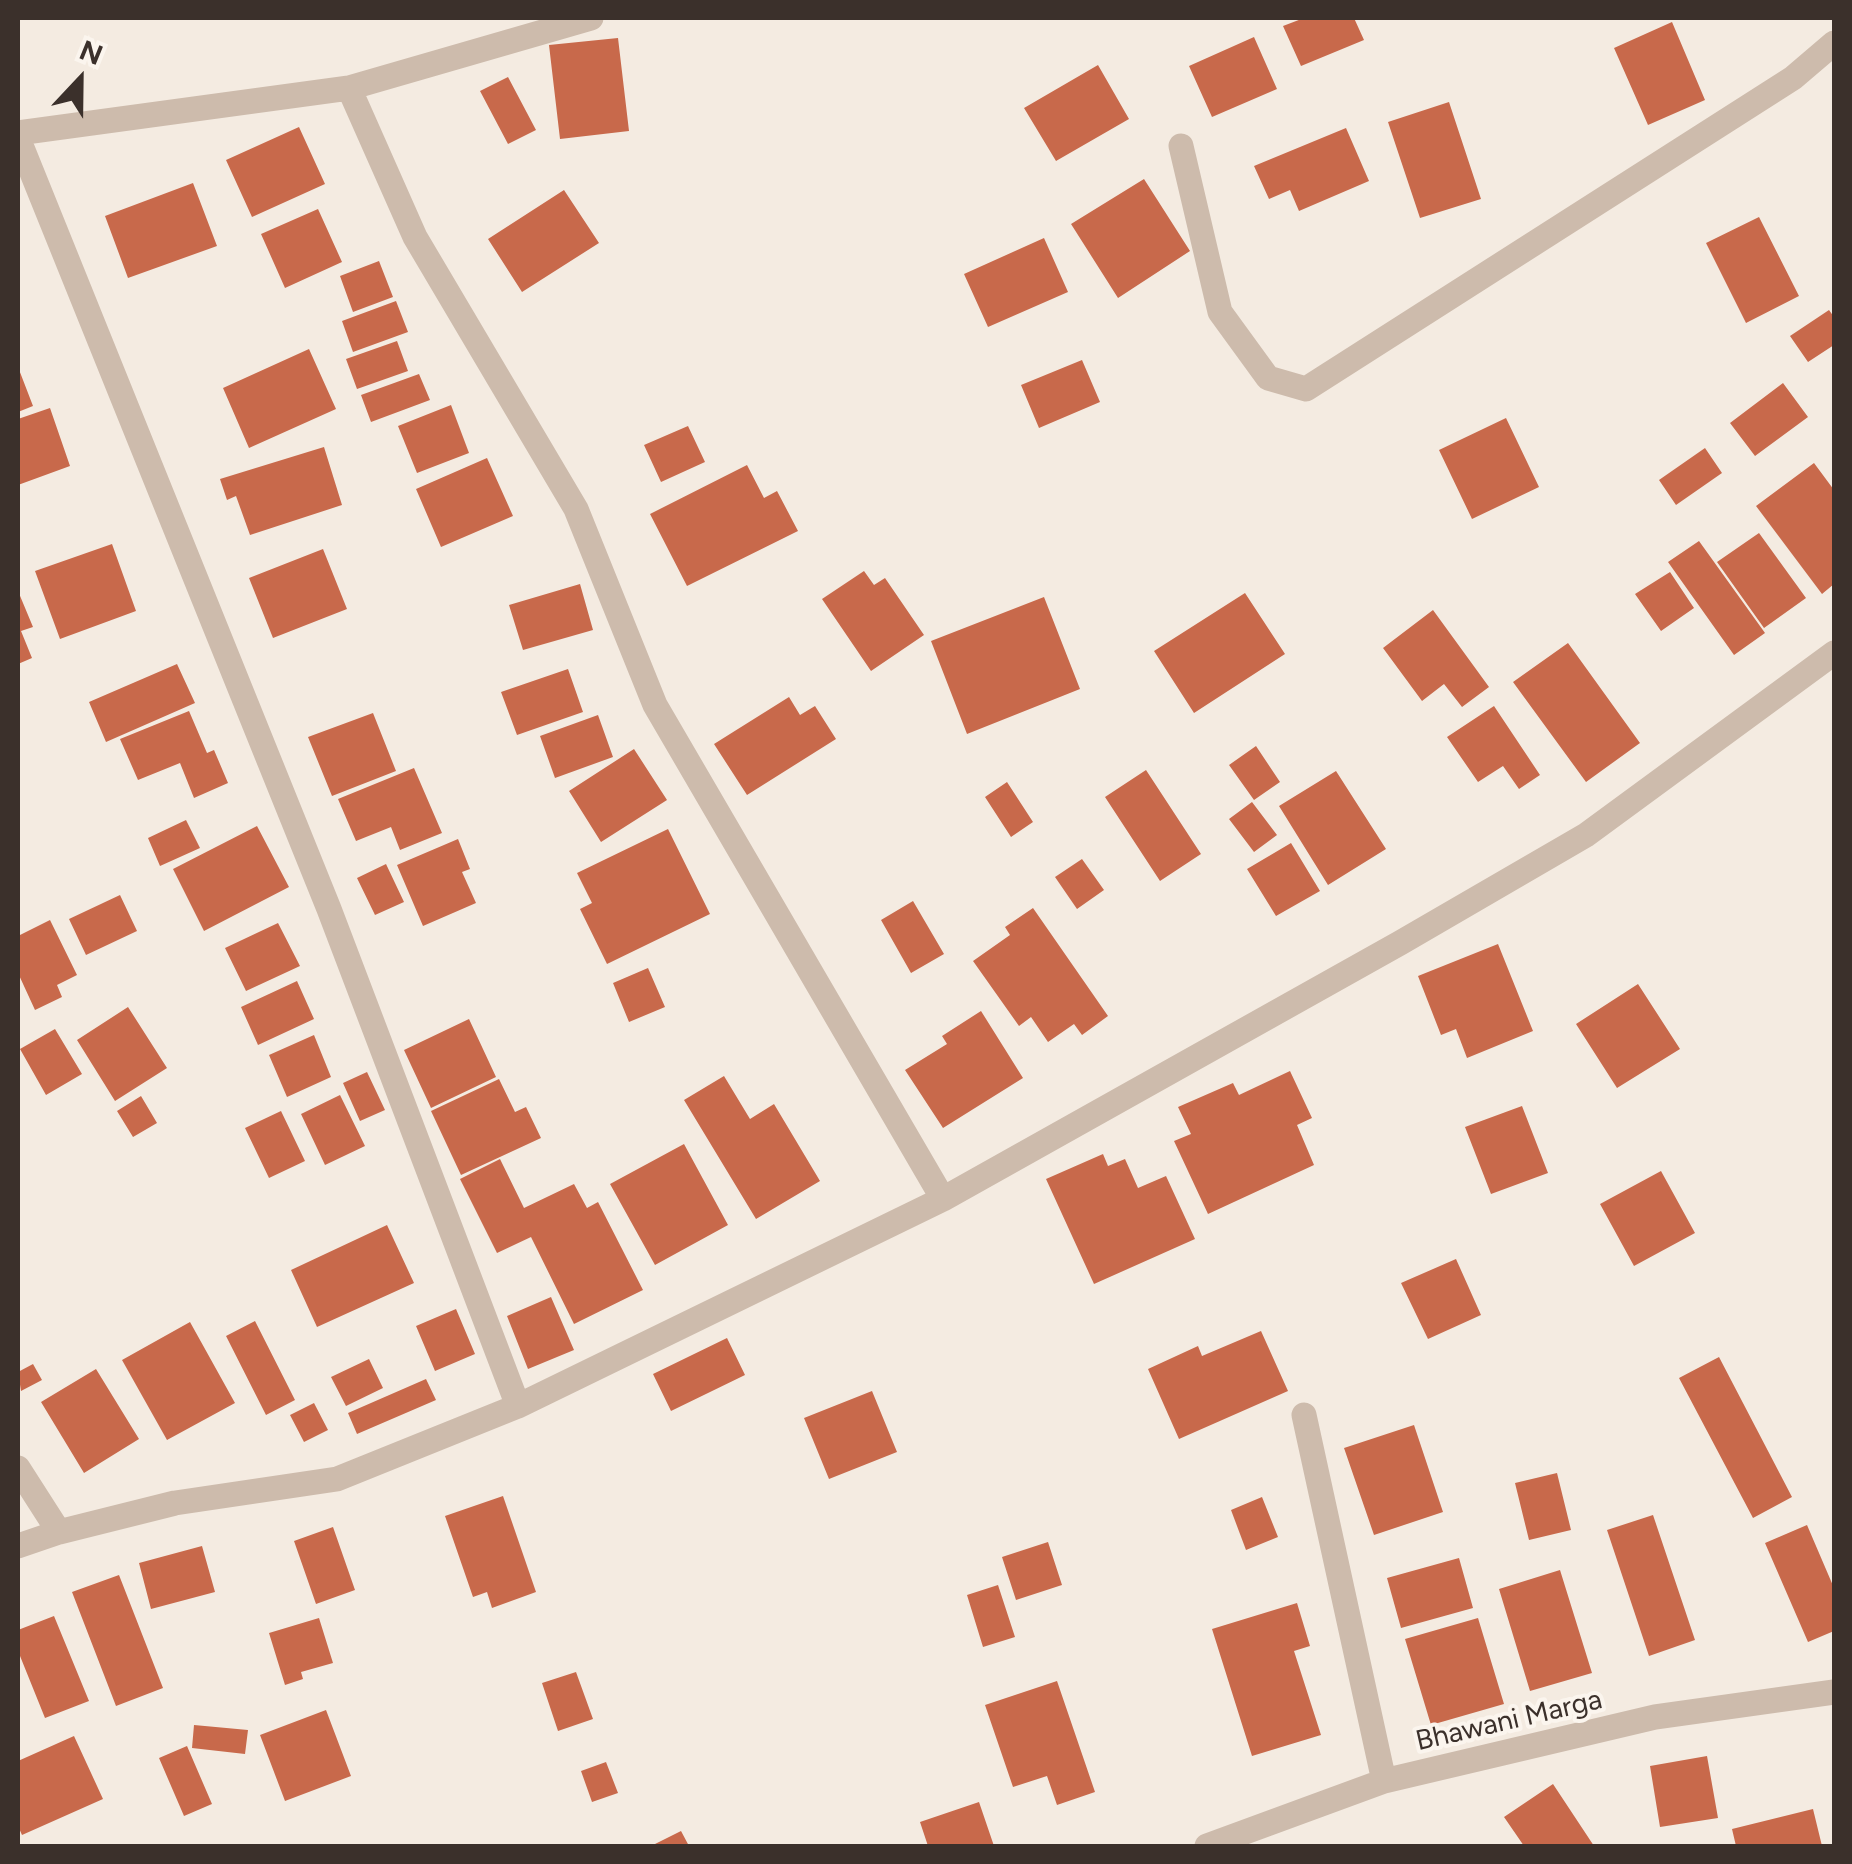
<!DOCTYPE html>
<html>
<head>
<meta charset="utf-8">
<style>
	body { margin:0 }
	#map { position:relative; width:1852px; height:1864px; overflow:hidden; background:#f4ebe1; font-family:Figtree,sans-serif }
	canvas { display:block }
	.frame { position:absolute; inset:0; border:20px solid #3b302b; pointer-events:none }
	.north { position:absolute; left:30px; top:30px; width:100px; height:100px; -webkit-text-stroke:8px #fbf5ee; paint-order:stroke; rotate:22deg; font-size:28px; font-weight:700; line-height:40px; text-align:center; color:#3b302b }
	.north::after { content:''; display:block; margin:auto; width:35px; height:45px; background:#3b302b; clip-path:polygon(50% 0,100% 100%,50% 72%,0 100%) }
</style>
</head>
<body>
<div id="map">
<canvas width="1852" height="1864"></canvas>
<div class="frame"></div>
<div class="north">N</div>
</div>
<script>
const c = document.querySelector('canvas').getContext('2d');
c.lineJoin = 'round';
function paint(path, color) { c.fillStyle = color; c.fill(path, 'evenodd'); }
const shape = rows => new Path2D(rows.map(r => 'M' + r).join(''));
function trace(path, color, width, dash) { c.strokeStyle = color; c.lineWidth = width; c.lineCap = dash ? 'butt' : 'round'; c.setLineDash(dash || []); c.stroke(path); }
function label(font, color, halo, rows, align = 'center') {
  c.font = font + ' Figtree,sans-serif'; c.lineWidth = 8; c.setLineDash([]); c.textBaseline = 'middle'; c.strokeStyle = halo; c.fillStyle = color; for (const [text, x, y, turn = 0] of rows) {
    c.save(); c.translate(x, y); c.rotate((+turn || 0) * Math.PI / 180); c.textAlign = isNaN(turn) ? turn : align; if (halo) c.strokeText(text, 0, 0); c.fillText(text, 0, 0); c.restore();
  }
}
const building = shape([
	[1304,18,1354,18,1364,40,1301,66,1283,26],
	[1672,22,1705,100,1648,125,1614,48],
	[1254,37,1277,89,1212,117,1189,66],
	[618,38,629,131,560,139,549,45],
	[1098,65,1129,119,1056,161,1024,108],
	[508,77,536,130,508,144,480,91],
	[1449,102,1481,199,1420,218,1388,122],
	[299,127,325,184,252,217,226,160],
	[1346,128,1369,181,1299,211,1290,190,1269,199,1254,166],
	[1144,179,1190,251,1118,298,1071,224],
	[193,183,217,246,128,278,105,216],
	[564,190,599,243,522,292,488,239],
	[318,209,342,262,285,288,261,234],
	[1759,217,1799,296,1746,323,1706,243],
	[1044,238,1068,292,988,327,964,274],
	[379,261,393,297,353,312,340,276],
	[396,301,408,332,353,352,342,321],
	[1829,310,1834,317,1834,345,1808,362,1790,336],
	[397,341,408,371,357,389,346,359],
	[309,349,336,409,249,448,223,388],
	[1082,360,1100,402,1039,428,1021,385],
	[18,367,33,406,18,412],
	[419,374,430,400,371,422,361,395],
	[1783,383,1808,417,1755,456,1730,423],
	[451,405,469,453,417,473,398,426],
	[50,408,70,466,18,485,18,419],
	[1506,418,1539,487,1472,519,1439,450],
	[688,426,705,462,661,482,644,445],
	[324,447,342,505,250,535,236,496,227,500,220,479],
	[1705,448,1722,473,1676,505,1659,480],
	[487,458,513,516,441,547,416,489],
	[1814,463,1834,490,1834,584,1822,594,1756,506],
	[747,465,764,498,777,491,798,531,687,586,650,514],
	[1759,533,1806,598,1764,628,1717,562],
	[1699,541,1765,633,1734,655,1668,562],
	[112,544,136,611,60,639,35,571],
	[323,549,347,609,273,638,249,578],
	[864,571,874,585,885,578,924,635,871,671,822,599],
	[1670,572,1694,608,1661,631,1635,594],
	[580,584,593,630,523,650,509,605],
	[18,591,33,627,21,631,32,658,18,664],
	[1245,593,1285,654,1194,713,1154,651],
	[1044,597,1080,689,967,734,931,641],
	[1433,610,1489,687,1462,707,1444,684,1422,701,1383,648],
	[1568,643,1640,743,1586,782,1513,682],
	[177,664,195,703,106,742,89,702],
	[568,669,583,712,517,735,501,692],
	[789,697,800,715,815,706,836,739,747,795,714,744],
	[1494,706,1540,775,1519,789,1503,766,1478,782,1447,737],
	[189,711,207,753,214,750,228,783,194,798,180,763,138,780,120,739],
	[373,713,396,771,332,796,308,737],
	[598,715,613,757,555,778,540,736],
	[1256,746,1280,782,1254,800,1229,765],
	[634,749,667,800,601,842,569,791],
	[414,768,442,833,400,850,391,827,356,841,338,799],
	[1146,770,1201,854,1160,881,1105,797],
	[1336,771,1386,849,1328,885,1279,806],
	[1007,782,1033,822,1011,837,985,797],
	[1252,802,1277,835,1254,852,1229,819],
	[186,820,200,848,160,866,148,838],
	[257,826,289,887,204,931,173,869],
	[668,829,710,914,607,964,580,909,592,903,577,873],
	[458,839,470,869,462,872,476,903,423,926,397,865],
	[1291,843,1320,891,1276,916,1247,869],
	[1082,859,1104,890,1077,909,1055,877],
	[386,864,404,902,375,915,357,878],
	[120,895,137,931,86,955,69,919],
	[913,901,944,954,911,973,881,920],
	[1033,908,1108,1016,1082,1035,1074,1024,1048,1042,1031,1017,1019,1026,973,961,1010,935,1005,927],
	[50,920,77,975,57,985,62,997,35,1010,18,973,18,936],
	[278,923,300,966,246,991,225,948],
	[1498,944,1533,1031,1467,1058,1456,1029,1441,1035,1418,976],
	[648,968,665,1007,629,1022,613,983],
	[297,981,314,1019,258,1045,241,1007],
	[1638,984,1680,1049,1617,1088,1576,1024],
	[128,1007,167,1068,115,1101,77,1040],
	[981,1011,1023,1078,943,1128,905,1070,947,1044,942,1036],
	[469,1019,496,1077,431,1108,404,1050],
	[55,1029,82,1074,46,1095,20,1049],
	[314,1035,331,1077,287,1097,269,1055],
	[1290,1071,1312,1118,1297,1125,1314,1165,1208,1214,1174,1141,1191,1134,1178,1107,1233,1083,1239,1095],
	[367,1072,385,1110,360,1121,343,1083],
	[724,1076,750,1119,774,1104,820,1181,756,1219,684,1100],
	[499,1079,515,1112,526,1107,541,1138,461,1175,431,1111],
	[340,1095,365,1146,325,1165,301,1114],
	[141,1096,157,1123,133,1137,117,1111],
	[1522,1106,1548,1173,1491,1194,1465,1127],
	[281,1111,305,1161,269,1178,245,1128],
	[684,1144,728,1225,655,1265,610,1184],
	[1103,1154,1108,1166,1125,1159,1138,1188,1166,1176,1195,1239,1094,1284,1046,1179],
	[500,1159,524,1208,574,1184,587,1208,598,1202,643,1290,574,1324,531,1237,497,1253,460,1179],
	[1661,1171,1695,1233,1634,1266,1600,1204],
	[387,1225,414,1283,317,1327,291,1270],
	[1456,1259,1481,1315,1428,1339,1401,1283],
	[551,1297,574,1350,528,1369,507,1316],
	[456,1309,475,1354,435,1371,416,1326],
	[255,1321,295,1400,266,1415,226,1336],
	[190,1322,235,1403,167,1440,122,1360],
	[1261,1331,1288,1391,1179,1439,1148,1369,1198,1346,1202,1356],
	[727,1338,745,1375,671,1411,653,1374],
	[1719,1357,1792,1497,1753,1518,1679,1378],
	[369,1359,383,1388,346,1406,331,1377],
	[33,1364,42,1380,21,1391,18,1372],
	[96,1369,139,1439,84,1473,41,1402],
	[426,1379,436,1400,357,1434,348,1413],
	[872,1391,897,1452,829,1479,804,1418],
	[314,1403,328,1430,304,1442,290,1415],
	[1414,1425,1443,1512,1374,1535,1344,1448],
	[1557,1473,1571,1530,1529,1540,1515,1483],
	[503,1496,536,1592,492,1608,487,1592,473,1597,445,1516],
	[1262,1497,1278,1537,1246,1550,1231,1510],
	[1653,1515,1695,1640,1649,1656,1607,1530],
	[1807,1525,1834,1588,1834,1631,1808,1642,1765,1543],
	[333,1527,355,1590,316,1604,294,1541],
	[1048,1542,1062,1585,1016,1600,1002,1557],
	[202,1546,215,1592,151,1609,139,1563],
	[1459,1558,1473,1608,1401,1628,1387,1578],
	[1560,1570,1592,1673,1530,1691,1499,1589],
	[119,1575,163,1688,116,1706,72,1592],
	[998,1585,1015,1637,983,1647,967,1595],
	[1297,1603,1310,1646,1294,1651,1321,1735,1252,1756,1212,1629],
	[54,1616,89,1701,45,1718,18,1651,18,1630],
	[319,1618,333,1663,301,1672,303,1679,285,1685,269,1633],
	[1478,1618,1504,1704,1431,1725,1405,1639],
	[576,1672,593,1719,558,1731,542,1683],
	[1057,1681,1095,1792,1057,1805,1047,1776,1013,1787,985,1705],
	[326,1710,351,1776,285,1801,260,1735],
	[194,1725,248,1730,245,1754,192,1748],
	[74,1736,103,1799,22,1835,18,1826,18,1761],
	[187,1746,212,1804,184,1816,159,1758],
	[1707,1756,1718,1818,1660,1827,1650,1766],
	[606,1762,618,1793,592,1802,581,1771],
	[1553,1784,1594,1846,1524,1846,1504,1817],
	[979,1802,994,1846,928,1846,920,1822],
	[1813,1809,1822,1846,1736,1846,1732,1829],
	[681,1831,689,1846,651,1846]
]);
const minor = shape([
	[349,88,415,237,576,509,655,705,943,1199],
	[18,133,349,88,591,18],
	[18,138,329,909,518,1406],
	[1181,146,1220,312,1268,378,1306,389,1793,78,1834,43],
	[1304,1415,1384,1781],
	[18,1468,59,1532],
	[18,1546,59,1532,175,1503,337,1479,518,1406,943,1199,1400,943,1586,835,1834,653],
	[1207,1846,1384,1781,1655,1717,1834,1692]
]);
const streetNames = [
	["Bhawani Marga",1509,1721,-13]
];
paint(building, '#c8694b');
trace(minor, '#cdbbac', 25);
label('28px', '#3b302b', '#fbf5ee', streetNames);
</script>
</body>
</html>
